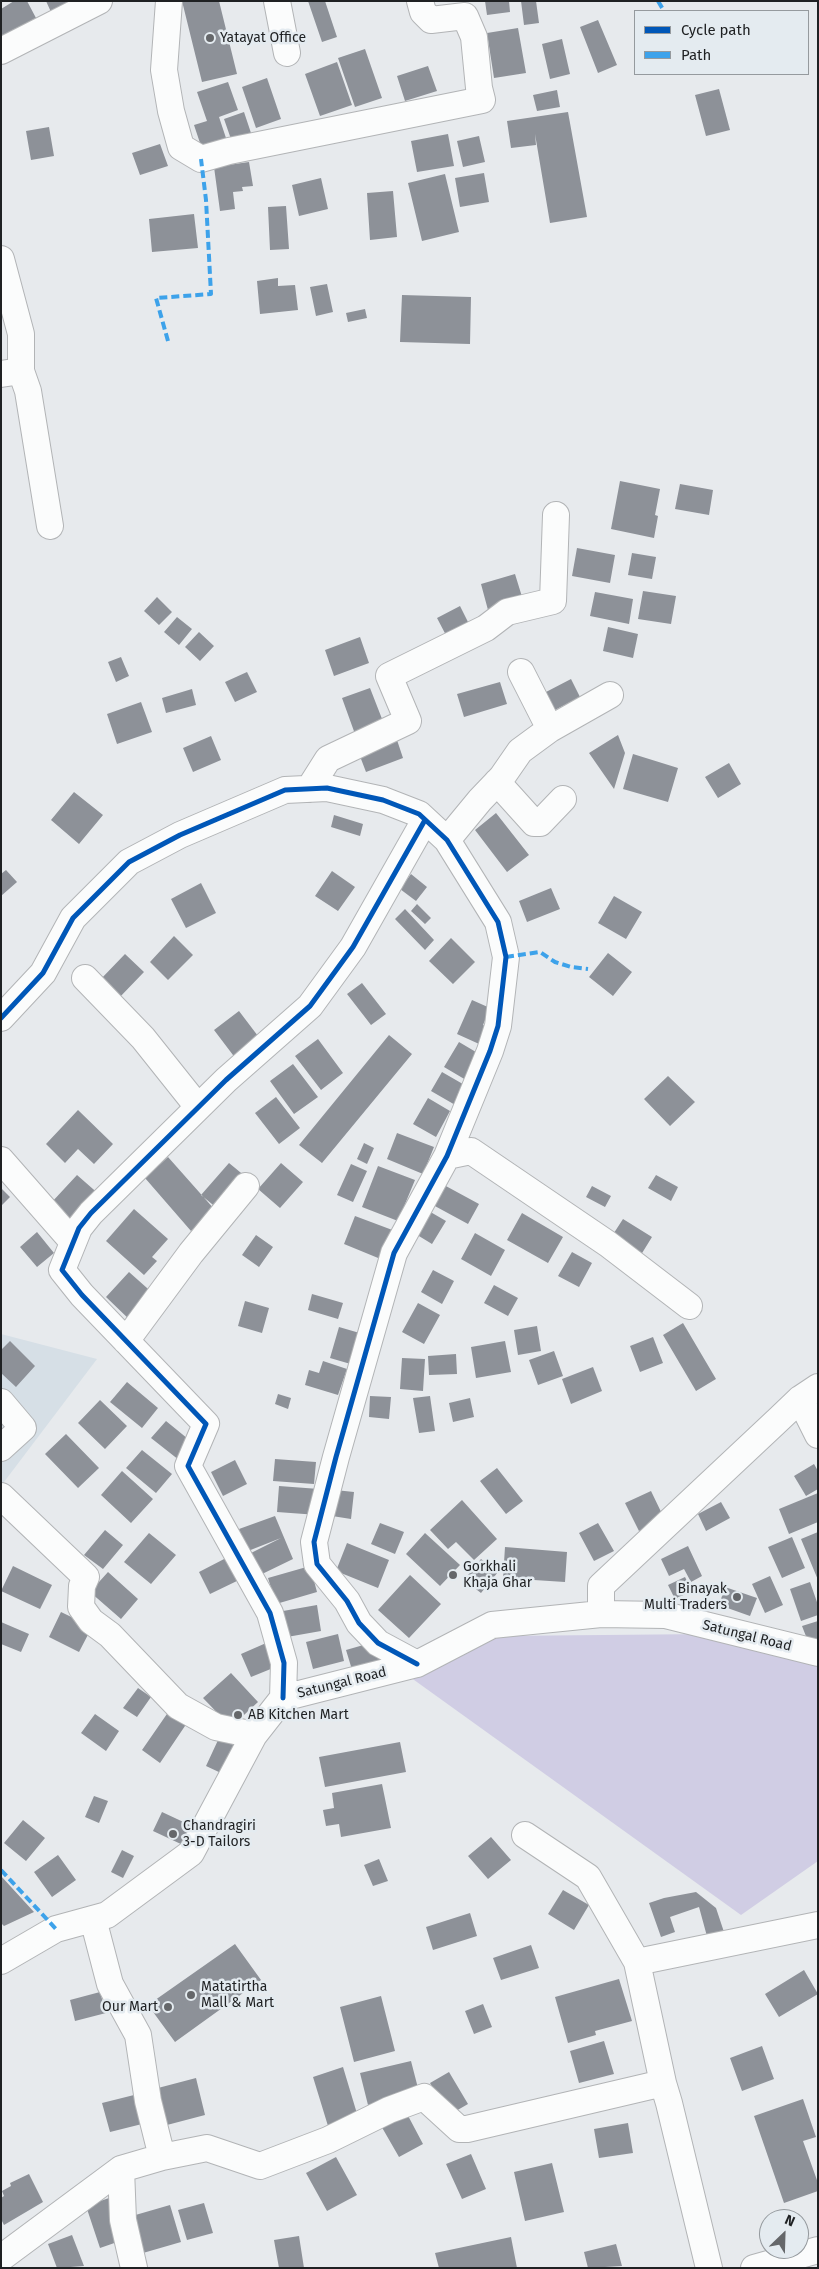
<!DOCTYPE html>
<html>
<head>
<meta charset="utf-8">
<style>
	body { margin:0 }
	#map { position:relative; width:819px; height:2269px; overflow:hidden; background:#e7eaed; font-family:"Fira Sans",sans-serif }
	canvas { display:block }
	.frame { position:absolute; inset:0; border:2px solid #1f2123; pointer-events:none }
	.legend { position:absolute; left:634px; top:10px; width:175px; height:65px; box-sizing:border-box; background:#e4ebf0; border:1px solid #959a9e; margin:0; padding:6px 9px; list-style:none; font-size:15px; color:#1f2123 }
	.legend li { display:flex; align-items:center; gap:10px; height:25px }
	.legend b { width:25px; border:1px solid #959a9e }
	.north { position:absolute; left:759px; top:2209px; width:50px; height:50px; box-sizing:border-box; background:#e4ebf0; border:1px solid #959a9e; border-radius:50%; rotate:24deg; font-size:14px; font-weight:700; line-height:20px; text-align:center; color:#1f2123 }
	.north::after { content:''; display:block; margin:auto; width:18px; height:22px; background:#65676a; clip-path:polygon(50% 0,100% 100%,50% 72%,0 100%) }
</style>
</head>
<body>
<div id="map">
<canvas width="819" height="2269"></canvas>
<div class="frame"></div>
<ul class="legend">
<li><b style="height:6px;background:#0057b8"></b>Cycle path</li>
<li><b style="height:6px;background:#3da2ea"></b>Path</li>
</ul>
<div class="north">N</div>
</div>
<script>
const c = document.querySelector('canvas').getContext('2d');
c.lineJoin = 'round';
function paint(path, color) { c.fillStyle = color; c.fill(path, 'evenodd'); }
const shape = rows => new Path2D(rows.map(r => 'M' + r).join(''));
function trace(path, color, width, dash) { c.strokeStyle = color; c.lineWidth = width; c.lineCap = dash ? 'butt' : 'round'; c.setLineDash(dash || []); c.stroke(path); }
function label(font, color, halo, rows, align = 'center') {
  c.font = font + ' "Fira Sans",sans-serif'; c.lineWidth = 5; c.setLineDash([]); c.textBaseline = 'middle'; c.strokeStyle = halo; c.fillStyle = color; for (const [text, x, y, turn = 0] of rows) {
    c.save(); c.translate(x, y); c.rotate((+turn || 0) * Math.PI / 180); c.textAlign = isNaN(turn) ? turn : align; if (halo) c.strokeText(text, 0, 0); c.fillText(text, 0, 0); c.restore();
  }
}
const built = shape([
	[1,1334,97,1359,1,1486]
]);
const green = shape([
	[710,1634,818,1656,818,1861,741,1915,403,1672,497,1636]
]);
const building = shape([
	[14,1,27,1,36,18,1,37,1,9],
	[46,1,74,1,51,12],
	[182,1,219,1,237,74,202,82],
	[308,1,325,1,337,37,322,42],
	[485,1,509,1,510,12,487,15],
	[521,1,536,1,539,23,524,25],
	[598,20,617,65,598,73,580,27],
	[518,28,526,73,494,78,487,33],
	[562,39,570,74,550,79,542,44],
	[365,49,382,98,355,107,338,58],
	[337,62,352,105,320,116,305,74],
	[428,66,437,91,405,101,397,76],
	[267,78,281,119,256,128,242,87],
	[228,82,238,110,219,117,226,138,201,146,194,125,207,121,197,92],
	[719,89,730,130,706,136,695,95],
	[557,90,560,107,537,111,533,95],
	[244,112,252,136,232,142,224,119],
	[568,112,587,217,550,223,535,134,536,145,511,148,507,121],
	[49,127,54,156,31,160,26,131],
	[448,134,454,166,417,172,411,141],
	[479,136,485,162,463,167,457,141],
	[160,144,168,166,140,175,132,153],
	[249,162,253,186,242,187,243,191,233,192,235,209,220,211,214,167],
	[484,173,489,202,460,207,455,178],
	[445,174,459,232,422,241,408,183],
	[321,178,328,209,299,216,292,185],
	[393,191,397,237,370,240,367,193],
	[286,206,289,249,270,250,268,207],
	[194,214,198,248,152,252,149,219],
	[278,278,278,286,295,285,298,310,260,314,257,281],
	[327,284,333,312,316,316,310,287],
	[402,295,471,297,470,344,400,342],
	[365,309,367,318,348,322,346,313],
	[620,481,660,489,655,515,658,516,654,538,611,529],
	[680,484,713,490,709,515,675,509],
	[577,548,615,555,610,583,572,576],
	[632,553,656,557,652,579,628,575],
	[515,574,523,600,488,610,481,584],
	[643,591,676,596,671,624,638,619],
	[595,592,633,599,629,624,590,616],
	[157,597,172,612,159,625,144,611],
	[460,606,471,628,448,639,437,618],
	[177,617,192,629,179,645,164,632],
	[608,627,638,634,633,658,603,651],
	[199,632,214,646,200,661,185,647],
	[360,637,369,663,334,676,325,650],
	[121,657,129,676,116,682,108,662],
	[247,672,257,692,235,702,225,682],
	[571,679,580,697,555,710,546,692],
	[500,682,507,704,464,717,457,694],
	[370,688,384,724,355,734,342,698],
	[192,689,196,705,166,713,162,698],
	[141,702,152,732,117,744,107,714],
	[618,735,625,753,614,789,589,753],
	[211,736,221,760,193,772,183,748],
	[396,737,403,758,366,772,358,751],
	[633,754,678,768,668,802,623,789],
	[729,763,741,784,718,798,705,777],
	[74,792,103,815,79,844,51,820],
	[496,813,529,855,507,872,475,830],
	[334,815,363,824,360,836,331,827],
	[6,870,17,882,1,896,1,874],
	[332,871,355,887,338,911,315,896],
	[411,874,427,887,416,901,400,889],
	[201,883,216,913,186,928,171,899],
	[551,888,560,909,527,922,519,901],
	[614,896,642,912,626,939,598,923],
	[417,904,431,918,425,924,411,911],
	[405,909,434,940,425,950,395,919],
	[174,936,193,955,168,980,150,962],
	[451,938,475,962,453,984,429,961],
	[608,953,632,972,613,996,589,977],
	[125,954,144,972,118,999,99,981],
	[362,983,386,1014,371,1025,347,994],
	[472,1000,490,1008,483,1025,495,1031,488,1048,457,1034],
	[239,1011,261,1040,236,1059,214,1030],
	[389,1035,412,1054,322,1163,299,1145],
	[318,1039,343,1073,321,1090,295,1056],
	[459,1042,481,1055,466,1080,444,1067],
	[293,1064,318,1097,294,1114,270,1081],
	[442,1072,468,1087,457,1106,431,1091],
	[668,1076,695,1102,670,1126,644,1099],
	[276,1097,300,1128,279,1144,255,1113],
	[428,1098,450,1111,436,1137,413,1124],
	[78,1110,113,1144,94,1164,78,1149,65,1163,46,1144],
	[397,1133,434,1147,423,1174,387,1159],
	[364,1143,374,1148,367,1164,357,1159],
	[168,1157,215,1210,191,1231,145,1178],
	[229,1163,246,1177,218,1209,201,1195],
	[281,1163,303,1182,280,1208,258,1189],
	[351,1164,367,1171,353,1202,337,1195],
	[378,1166,415,1180,398,1221,362,1207],
	[77,1175,101,1196,75,1224,51,1203],
	[656,1175,678,1187,671,1201,648,1188],
	[444,1185,479,1204,468,1224,433,1205],
	[592,1186,611,1196,605,1207,586,1197],
	[1,1188,10,1197,1,1206],
	[134,1209,168,1239,152,1257,157,1261,144,1275,106,1241],
	[427,1210,446,1221,432,1244,414,1233],
	[522,1213,563,1237,548,1263,507,1240],
	[355,1216,395,1231,383,1260,344,1244],
	[623,1219,652,1237,639,1258,610,1239],
	[37,1232,54,1253,37,1267,20,1247],
	[475,1233,505,1250,491,1276,461,1259],
	[256,1235,273,1247,259,1267,242,1255],
	[572,1252,592,1263,579,1287,558,1276],
	[433,1270,454,1281,442,1304,421,1292],
	[129,1272,156,1296,132,1322,106,1297],
	[494,1285,518,1298,508,1316,484,1303],
	[312,1294,343,1303,338,1319,308,1310],
	[245,1301,269,1308,262,1333,238,1326],
	[418,1303,440,1315,424,1344,402,1332],
	[683,1323,716,1379,696,1391,663,1335],
	[537,1326,541,1351,518,1355,514,1330],
	[339,1327,363,1334,354,1365,330,1358],
	[653,1337,663,1363,640,1372,630,1346],
	[10,1341,35,1366,16,1387,1,1373,1,1350],
	[505,1341,511,1372,476,1378,471,1347],
	[554,1351,563,1376,538,1385,529,1360],
	[456,1354,457,1374,429,1375,428,1356],
	[402,1358,425,1359,423,1391,400,1389],
	[323,1361,347,1369,338,1395,305,1385,309,1370,319,1373],
	[593,1367,602,1391,571,1404,562,1379],
	[127,1382,158,1408,142,1428,110,1402],
	[278,1394,291,1398,288,1409,275,1404],
	[370,1396,391,1397,389,1419,369,1417],
	[430,1396,435,1431,419,1433,413,1398],
	[470,1398,474,1417,453,1422,449,1403],
	[100,1400,127,1426,105,1449,78,1423],
	[166,1421,193,1443,179,1460,151,1438],
	[66,1434,99,1468,78,1488,45,1454],
	[142,1450,172,1474,156,1493,126,1468],
	[275,1459,316,1462,314,1484,273,1481],
	[235,1460,247,1484,223,1496,211,1472],
	[814,1464,818,1471,818,1489,806,1496,794,1476],
	[497,1468,523,1501,506,1514,480,1481],
	[122,1471,153,1499,131,1523,101,1495],
	[279,1486,319,1489,318,1515,277,1512],
	[335,1490,354,1492,351,1519,332,1516],
	[651,1491,664,1518,639,1531,625,1503],
	[818,1493,818,1522,789,1534,779,1509],
	[462,1500,497,1539,474,1560,456,1542,448,1549,430,1530],
	[721,1502,730,1518,706,1531,698,1514],
	[275,1516,293,1559,260,1575,249,1554,281,1538,248,1551,239,1529],
	[380,1523,404,1532,395,1554,371,1544],
	[598,1523,614,1551,594,1561,579,1533],
	[105,1530,123,1545,103,1569,84,1555],
	[818,1532,818,1580,801,1539],
	[149,1533,176,1555,151,1584,124,1562],
	[425,1533,460,1565,440,1586,406,1554],
	[792,1537,805,1568,782,1578,768,1547],
	[347,1543,389,1560,378,1588,336,1571],
	[688,1546,702,1576,691,1582,684,1569,669,1576,661,1559],
	[505,1547,567,1552,565,1582,503,1578],
	[228,1557,239,1580,210,1594,199,1572],
	[481,1559,498,1572,481,1593,464,1580],
	[13,1566,52,1585,40,1609,1,1591],
	[310,1566,317,1592,276,1604,268,1578],
	[108,1572,138,1599,121,1619,90,1592],
	[410,1575,441,1604,409,1638,378,1610],
	[770,1576,783,1605,765,1613,752,1584],
	[685,1577,692,1591,675,1599,668,1585],
	[810,1582,818,1605,818,1615,801,1621,790,1589],
	[725,1587,757,1598,750,1616,719,1605],
	[317,1605,321,1631,287,1637,283,1611],
	[61,1612,92,1627,79,1652,49,1637],
	[818,1621,818,1640,809,1644,802,1626],
	[1,1622,29,1634,21,1652,1,1644],
	[338,1634,344,1661,313,1669,306,1642],
	[273,1640,283,1664,251,1677,241,1654],
	[374,1642,381,1665,353,1673,346,1650],
	[231,1673,258,1702,231,1727,203,1698],
	[138,1688,151,1697,137,1717,123,1708],
	[169,1711,187,1723,160,1763,142,1750],
	[95,1714,119,1731,106,1751,81,1733],
	[219,1738,234,1745,221,1773,206,1766],
	[400,1742,406,1772,325,1787,319,1757],
	[382,1784,391,1828,341,1837,339,1824,326,1826,323,1810,334,1808,332,1793],
	[94,1796,108,1801,99,1823,85,1817],
	[162,1812,192,1826,183,1845,153,1831],
	[23,1820,45,1838,26,1861,4,1843],
	[491,1837,511,1860,488,1879,468,1856],
	[122,1850,134,1856,123,1878,111,1872],
	[58,1855,76,1880,52,1897,34,1872],
	[379,1859,388,1881,373,1886,364,1865],
	[1,1876,34,1912,4,1926,1,1923],
	[563,1890,589,1905,574,1930,548,1914],
	[696,1892,716,1908,725,1935,708,1940,699,1907,670,1917,675,1932,661,1937,649,1903,664,1898],
	[470,1913,477,1936,433,1950,426,1927],
	[235,1944,261,1980,175,2042,148,2005],
	[531,1945,539,1968,501,1980,493,1958],
	[804,1970,818,1994,779,2017,765,1994],
	[619,1979,632,2021,595,2031,596,2035,568,2043,555,1997],
	[100,1992,106,2013,75,2021,70,2000],
	[381,1996,395,2051,354,2062,340,2007],
	[483,2004,492,2027,474,2034,465,2011],
	[604,2041,614,2074,579,2083,570,2051],
	[762,2046,774,2079,742,2091,730,2058],
	[411,2061,419,2092,368,2105,360,2073],
	[343,2067,358,2117,328,2126,313,2077],
	[449,2072,468,2104,449,2115,430,2083],
	[196,2078,205,2115,167,2125,158,2088],
	[138,2094,146,2123,110,2132,102,2103],
	[803,2099,816,2137,803,2141,818,2183,818,2191,784,2203,754,2116],
	[405,2110,423,2144,399,2157,380,2124],
	[628,2123,633,2153,599,2158,594,2129],
	[471,2154,486,2189,462,2199,446,2164],
	[336,2157,357,2195,327,2211,306,2173],
	[552,2163,564,2212,525,2221,514,2172],
	[29,2174,43,2202,4,2225,1,2219,1,2198,4,2196,2,2191,11,2186,10,2183],
	[109,2198,123,2240,100,2248,86,2206],
	[204,2203,213,2233,187,2240,178,2210],
	[170,2205,181,2242,143,2253,132,2216],
	[72,2235,84,2266,57,2268,48,2244],
	[299,2236,304,2268,279,2268,274,2240],
	[511,2237,517,2268,439,2268,435,2253],
	[616,2244,622,2266,588,2268,584,2252]
]);
const street = shape([
	[169,1,164,70,171,111,181,147,201,159,229,151,482,100,479,88,474,37,465,16,431,20,423,12,420,1],
	[277,1,287,53],
	[1,51,99,1],
	[1,259,21,334,21,371,1,374],
	[21,371,28,391,50,526],
	[521,672,550,729],
	[497,782,534,823,540,823,563,799],
	[309,789,328,759,408,721,389,676,486,628,507,612,553,601,556,515],
	[447,840,480,800,502,777,520,751,550,729,610,695],
	[85,978,143,1038,198,1107],
	[1,1018,43,973,73,918,129,862,180,835,285,790,327,788,383,800,419,814,447,840,498,922,506,957,498,1026,490,1051,447,1156,394,1253,336,1457,314,1542,317,1564,347,1601,359,1623,378,1643,417,1664],
	[447,1156,471,1151,608,1244,689,1306],
	[1,1160,73,1242],
	[126,1341,191,1253,246,1186],
	[800,1399,818,1435],
	[1,1402,23,1428,1,1448],
	[1,1496,86,1577,82,1586,81,1607,91,1621,110,1635,178,1706,216,1727,254,1735],
	[601,1614,601,1586,779,1419,800,1399,818,1387],
	[283,1698,284,1663,270,1613,188,1466,206,1424,82,1295,62,1270,79,1228,91,1213,226,1080,310,1006,353,947,425,820],
	[525,1835,588,1877,637,1962,663,2083,669,2103,709,2268],
	[93,1919,110,1984,138,2035,148,2101,162,2157,207,2148,260,2166,328,2140,389,2110,424,2097,459,2129,467,2129,663,2083],
	[1,1961,56,1929,107,1915,191,1853,254,1735,283,1698,417,1664,492,1625,601,1614,665,1615,818,1653],
	[637,1962,818,1925],
	[121,2169,123,2220,134,2268],
	[1,2258,121,2169,162,2157],
	[754,2268,818,2250]
]);
const quiet = shape([
	[658,1,664,11],
	[168,341,156,298,211,294,206,200,201,159],
	[506,957,540,952,555,962,571,967,588,969],
	[1,1870,56,1929]
]);
const cycleway = shape([
	[1,1018,43,973,73,918,129,862,180,835,285,790,327,788,383,800,419,814,447,840,498,922,506,957,498,1026,490,1051,447,1156,394,1253,336,1457,314,1542,317,1564,347,1601,359,1623,378,1643,417,1664],
	[283,1698,284,1663,270,1613,188,1466,206,1424,82,1295,62,1270,79,1228,91,1213,226,1080,310,1006,353,947,425,820]
]);
const markers = [
	[210,38,5,"#65676a"],
	[453,1575,5,"#65676a"],
	[737,1597,5,"#65676a"],
	[238,1715,5,"#65676a"],
	[173,1834,5,"#65676a"],
	[191,1995,5,"#65676a"],
	[168,2007,5,"#65676a"]
];
const poiNames = [
	["Yatayat Office",220,38],
	["Gorkhali",463,1567],
	["Khaja Ghar",463,1583],
	["Binayak",727,1589,"right"],
	["Multi Traders",727,1605,"right"],
	["AB Kitchen Mart",248,1715],
	["Chandragiri",183,1826],
	["3-D Tailors",183,1842],
	["Matatirtha",201,1987],
	["Mall & Mart",201,2003],
	["Our Mart",158,2007,"right"]
];
const streetNames = [
	["Satungal Road",747,1636,14],
	["Satungal Road",342,1683,-14]
];
paint(built, '#d6dfe6');
paint(green, '#d0cde4');
paint(building, '#8d9198');
trace(street, '#b2b4b6', 28);
trace(street, '#fbfcfc', 26);
trace(quiet, '#3da2ea', 4, [8, 4]);
trace(cycleway, '#0057b8', 5);
for (const [x, y, r, color] of markers) { const dot = new Path2D(); dot.arc(x, y, r, 0, 2 * Math.PI); c.fillStyle = color; c.fill(dot); trace(dot, '#e4ebf0', 2); }
label('14px', '#1f2123', '#e4ebf0', poiNames, 'left');
label('14px', '#1f2123', '#e4ebf0', streetNames);
</script>
</body>
</html>
